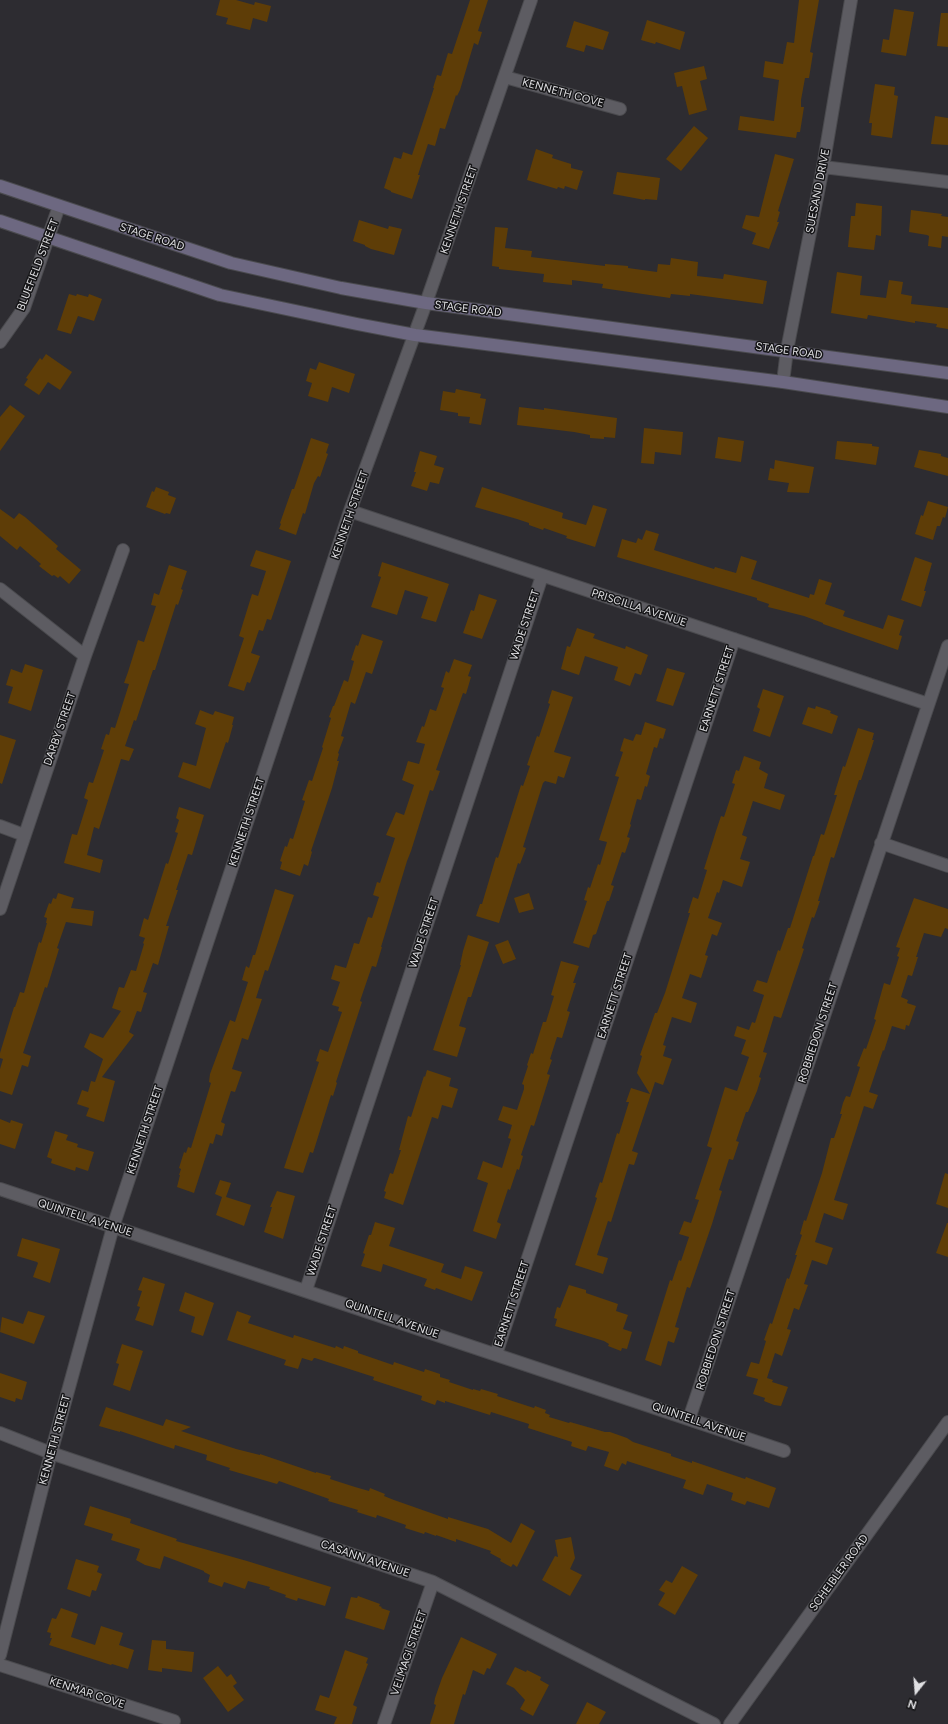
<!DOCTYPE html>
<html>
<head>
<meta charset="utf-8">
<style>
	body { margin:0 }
	#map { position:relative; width:948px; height:1724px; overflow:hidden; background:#2d2c31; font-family:Figtree,sans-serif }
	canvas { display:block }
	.north { position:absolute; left:896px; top:1672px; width:40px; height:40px; -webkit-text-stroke:3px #151517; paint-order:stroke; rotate:197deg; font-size:11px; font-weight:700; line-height:16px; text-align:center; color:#e0e0e3 }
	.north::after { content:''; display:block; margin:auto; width:14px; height:18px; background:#e0e0e3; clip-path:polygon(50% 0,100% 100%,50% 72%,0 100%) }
</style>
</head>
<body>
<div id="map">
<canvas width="948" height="1724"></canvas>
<div class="north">N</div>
</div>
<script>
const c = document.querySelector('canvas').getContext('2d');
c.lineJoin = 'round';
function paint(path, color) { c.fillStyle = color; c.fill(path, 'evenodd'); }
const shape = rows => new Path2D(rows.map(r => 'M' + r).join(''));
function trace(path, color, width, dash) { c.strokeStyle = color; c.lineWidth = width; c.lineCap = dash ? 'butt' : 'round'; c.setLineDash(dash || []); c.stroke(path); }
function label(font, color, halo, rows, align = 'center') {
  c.font = font + ' Figtree,sans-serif'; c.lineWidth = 3; c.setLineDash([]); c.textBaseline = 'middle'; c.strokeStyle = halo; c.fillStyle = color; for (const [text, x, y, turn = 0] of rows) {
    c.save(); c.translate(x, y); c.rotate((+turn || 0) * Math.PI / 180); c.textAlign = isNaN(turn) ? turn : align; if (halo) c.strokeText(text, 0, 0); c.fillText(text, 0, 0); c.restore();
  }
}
const building = shape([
	[220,0,236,0,254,5,255,2,271,6,267,22,253,18,250,30,226,24,228,18,216,15],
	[470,0,488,0,478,31,482,32,478,45,474,43,460,90,457,96,456,95,445,129,440,128,435,146,428,144,418,175,420,175,412,199,391,192,391,191,384,188,394,157,401,159,403,152,412,155,434,88,433,88,437,75,441,76,448,53,452,54],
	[799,0,819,0,810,52,813,53,809,78,805,78,801,100,801,107,804,107,800,132,797,132,796,138,738,130,740,116,774,121,779,80,763,77,765,61,783,64,787,42,794,43],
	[894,9,914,12,906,56,881,52,883,39,889,40],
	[941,13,948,13,948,47,937,46],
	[647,20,685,32,680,50,656,42,655,44,641,40],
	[574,21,609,32,603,50,586,45,584,52,566,47],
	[704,66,707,79,700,81,707,110,689,115,682,86,677,87,674,73],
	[875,84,895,87,894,95,898,96,892,138,871,135,872,123,869,123],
	[935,116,948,118,948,145,931,144],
	[694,126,708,138,681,171,666,159],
	[536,149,553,155,552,158,571,164,571,168,583,171,577,190,565,186,564,189,558,187,557,189,527,180],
	[775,154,794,159,778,211,780,212,777,222,779,222,769,249,752,244,756,233,742,228,746,215,759,217],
	[617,172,660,178,657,200,645,199,645,200,613,194],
	[856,203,882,206,881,236,876,235,874,250,848,247,851,216,855,216],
	[911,210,942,214,941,216,948,217,948,237,942,236,941,248,928,246,929,236,927,235,909,232],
	[359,220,388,229,389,226,402,229,394,255,371,249,365,246,365,245,353,241],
	[495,227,508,228,505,248,532,251,531,257,605,266,605,264,628,266,628,268,657,272,658,264,670,265,671,258,698,262,697,276,723,279,724,274,767,281,763,304,690,294,690,296,671,294,670,298,602,288,603,284,572,280,572,285,543,282,544,274,499,269,499,267,492,266],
	[837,272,862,276,860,295,886,298,889,280,903,282,901,294,912,296,911,304,948,308,948,329,936,327,937,324,915,321,915,323,868,315,867,319,831,313],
	[69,294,76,296,77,294,88,297,89,294,102,299,94,321,78,316,71,334,57,330],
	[46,354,72,372,60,390,48,382,39,395,24,385,28,379,26,378,40,358,42,360],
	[319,362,355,374,349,393,332,387,328,402,308,396,312,383,306,381,310,368,316,370],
	[456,389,481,394,480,398,486,399,481,425,469,423,470,417,458,416,458,413,440,410,443,391,455,393],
	[10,405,25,416,0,451,0,417],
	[519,407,544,410,544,408,617,418,615,438,604,437,604,439,590,438,590,435,574,432,517,425],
	[644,428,683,432,681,455,655,452,654,464,641,463],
	[718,437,744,441,741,462,715,458],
	[311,438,329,444,326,453,328,454,320,477,318,476,314,483,305,514,303,513,296,535,279,529,281,524,280,523,292,489,294,489],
	[837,441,872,444,872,446,879,447,876,465,835,459],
	[919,450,941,454,941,456,948,458,948,476,914,467],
	[420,451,437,456,434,465,444,468,439,484,430,482,427,491,411,486,416,472,414,472],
	[775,460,814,467,809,493,787,492,789,483,768,480,770,468,774,469],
	[156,487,169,492,168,495,176,498,170,514,166,513,165,514,146,507,152,491,154,492],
	[482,487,563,513,562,518,586,525,593,505,607,509,595,547,566,538,567,536,544,528,543,530,529,525,529,523,517,519,475,507],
	[928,501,948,507,945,518,943,517,940,526,937,526,933,540,915,534,921,515,923,516],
	[0,509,14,519,19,513,25,517,58,546,56,549,81,570,69,584,60,576,58,578,54,575,52,576,39,566,41,564,20,546,17,550,0,536],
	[646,530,659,534,654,550,714,569,715,567,736,573,741,556,757,561,751,579,809,598,810,594,814,595,819,579,832,583,825,604,845,611,843,616,883,629,888,615,904,620,899,635,902,636,898,650,823,624,823,623,804,616,768,607,769,604,757,600,757,598,617,557,622,539,636,543,638,538,642,540],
	[256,550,291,561,271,620,267,619,263,631,259,630,251,653,260,656,250,683,247,682,244,691,228,686,244,638,239,636,252,594,258,596,266,571,250,566],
	[915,557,932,563,924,591,926,591,921,607,901,600],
	[382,562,449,584,436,622,421,618,428,597,405,590,397,615,371,607,381,577,378,576],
	[169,565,187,571,181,589,183,590,178,605,176,604,155,670,153,670,136,721,134,720,125,746,134,749,129,761,121,759,99,829,94,827,87,855,103,860,100,873,64,863,72,834,77,835,88,800,84,798,89,782,93,783,104,750,101,749,106,734,109,735,111,727,115,728,129,684,124,683,128,672,138,640,144,642,156,606,151,605,154,593,159,595],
	[479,594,497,600,482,639,463,633,471,610,474,611],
	[577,628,595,634,593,638,625,649,626,646,648,655,641,675,635,673,630,686,614,680,618,667,585,656,579,675,561,669,567,646,570,647],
	[362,634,383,641,372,674,366,672,355,704,351,702,341,736,344,737,338,753,339,754,337,761,339,761,332,788,311,851,312,852,308,866,304,864,300,876,280,869,282,862,280,861,285,846,287,847,290,838,293,839,305,801,302,800,309,780,312,781,323,748,322,747,331,718,329,717,333,706,334,706,344,680,348,682,354,661,351,660,356,645,358,646],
	[454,659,472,665,468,676,471,677,466,694,463,693,436,770,440,771,433,791,430,790,411,851,407,861,381,947,382,947,376,967,372,966,360,1001,362,1002,336,1082,337,1083,333,1096,331,1095,313,1153,310,1152,303,1173,284,1168,319,1062,316,1061,320,1049,328,1052,342,1012,338,1011,339,1007,332,1005,340,982,331,979,335,965,346,968,354,943,359,944,368,917,372,918,379,897,373,895,377,882,380,883,395,838,386,835,396,812,404,815,414,785,402,780,408,761,419,764,425,744,416,742,422,726,424,727,430,709,436,711,444,688,441,687,446,671,449,673],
	[25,664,43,670,31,711,8,703,13,687,6,685,11,669,22,673],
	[667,668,685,673,673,706,656,701],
	[763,689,784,696,770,737,753,731,760,709,757,707],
	[552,690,573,697,554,752,571,757,564,778,558,776,556,784,545,781,543,783,523,847,526,848,520,864,518,863,499,923,476,916,480,904,482,904,496,857,498,858,521,785,523,786,530,766,527,765,537,736,539,737,550,704,548,703],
	[816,706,831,711,830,713,838,716,832,734,802,724,808,707,815,709],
	[200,710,213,715,215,711,234,717,232,725,233,725,228,743,226,742,210,789,178,777,183,762,196,766,206,728,195,724],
	[645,722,666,729,663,739,660,738,657,748,654,747,646,774,650,776,647,787,645,786,641,800,637,799,630,824,631,825,627,837,630,838,625,853,622,852,611,885,614,886,609,901,607,901,596,934,593,935,589,948,573,943,587,901,584,900,588,887,590,888,598,864,600,865,607,842,599,840,619,777,615,776,623,752,620,751,624,738,633,741,636,734,641,735],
	[858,728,874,733,872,740,874,740,861,780,859,780,834,858,831,857,818,901,820,901,814,918,812,917,802,948,804,949,781,1018,774,1016,763,1052,767,1053,759,1077,761,1078,757,1091,748,1112,746,1112,736,1141,739,1142,733,1160,729,1159,719,1190,722,1191,712,1224,690,1288,687,1287,675,1327,679,1328,674,1343,668,1341,661,1366,645,1360,670,1280,672,1281,679,1260,681,1261,689,1237,679,1234,684,1221,691,1223,699,1200,695,1199,712,1148,707,1146,725,1087,737,1091,749,1057,741,1054,746,1040,734,1036,737,1026,749,1030,752,1022,755,1023,764,995,753,991,757,980,767,983,778,950,780,951,788,928,790,928,813,856,814,856,821,834,824,835,837,795,834,795,843,766,845,767],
	[0,735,16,740,2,784,0,783],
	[744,756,761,762,759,769,768,774,764,788,785,795,780,810,753,801,742,835,747,837,740,859,750,862,742,887,723,880,719,893,717,892,708,918,722,923,717,936,712,934,705,955,708,956,701,978,690,974,682,998,697,1003,691,1023,672,1017,663,1045,666,1046,663,1056,672,1059,663,1085,655,1082,632,1151,638,1153,634,1165,629,1164,611,1222,608,1221,597,1255,608,1258,603,1274,575,1265,597,1198,595,1197,600,1182,602,1183,617,1133,619,1134,629,1102,626,1102,631,1088,650,1094,637,1073,642,1056,640,1055,655,1013,657,1013,665,993,690,913,688,913,693,897,698,899,707,870,704,869,716,831,721,816,724,817,735,784,732,783,736,770,739,771],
	[179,807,204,815,192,855,188,854,176,890,178,890,166,926,169,926,158,965,153,963,143,992,147,993,141,1012,137,1011,129,1032,134,1035,102,1077,115,1081,104,1122,86,1116,89,1108,77,1104,82,1090,88,1092,91,1081,95,1082,103,1059,84,1047,90,1033,103,1038,121,1011,112,1008,119,987,124,988,131,970,136,971,144,944,143,943,145,938,139,936,144,918,148,920,166,863,168,864,178,833,175,832,179,820,176,818],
	[275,889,294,895,268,971,265,970,256,998,262,999,248,1040,242,1038,232,1069,242,1072,235,1092,231,1091,221,1122,225,1124,222,1136,216,1134,213,1144,210,1143,194,1193,177,1187,180,1175,179,1175,181,1169,179,1168,184,1152,186,1153,188,1147,191,1148,211,1083,209,1082,210,1074,230,1020,235,1022,248,982,242,980,246,966,249,968,253,955,255,955],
	[58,893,74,898,71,908,94,911,92,926,66,922,57,948,59,949,47,988,45,987,23,1053,31,1056,28,1067,22,1065,12,1095,0,1091,0,1069,3,1059,0,1058,0,1053,14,1007,15,1007,20,992,24,993,39,942,41,943,47,923,46,923,47,918,44,917,49,903,51,904,53,898,56,899],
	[529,893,534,909,519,913,514,898],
	[914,898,948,909,948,929,945,928,941,937,924,933,916,957,918,957,912,976,908,975,901,997,908,1000,907,1003,916,1006,909,1026,906,1025,905,1030,892,1026,884,1051,883,1050,869,1092,878,1095,873,1109,864,1106,834,1200,848,1204,843,1220,824,1213,815,1242,833,1248,827,1265,812,1260,804,1284,808,1285,799,1310,794,1308,787,1329,791,1330,782,1356,775,1353,767,1378,773,1380,772,1382,788,1387,781,1406,774,1405,764,1401,765,1398,753,1394,758,1379,746,1376,751,1362,759,1364,766,1341,764,1340,770,1323,772,1324,787,1278,789,1279,797,1255,795,1255,802,1235,800,1234,804,1220,806,1221,822,1173,831,1138,834,1138,842,1114,840,1114,843,1103,846,1096,850,1097,860,1067,857,1066,864,1048,866,1049,876,1020,874,1019,884,983,890,985,899,957,897,956,900,948,896,947],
	[468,935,489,942,471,997,468,997,459,1026,466,1028,457,1057,433,1050,461,965,460,965,463,951],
	[508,940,516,959,503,964,495,945],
	[561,961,579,966,573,983,576,983,567,1011,570,1012,562,1038,557,1037,550,1059,552,1060,547,1074,550,1075,534,1126,531,1125,521,1155,523,1156,519,1170,517,1169,510,1190,508,1189,497,1222,501,1224,496,1239,473,1231,488,1183,477,1179,483,1161,502,1168,511,1139,508,1138,512,1125,498,1120,503,1106,517,1110,524,1089,524,1085,522,1084,528,1066,527,1065,531,1053,533,1054,543,1022,546,1022,554,996,551,995],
	[427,1070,451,1078,449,1086,458,1089,452,1108,442,1105,438,1119,432,1117,403,1205,384,1198,386,1192,384,1191,390,1173,393,1174,401,1150,399,1150,408,1116,411,1117,424,1076,425,1077],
	[0,1119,10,1123,11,1120,23,1124,15,1149,0,1144],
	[55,1131,68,1135,66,1140,78,1144,77,1147,94,1152,88,1171,76,1167,75,1171,51,1163,52,1159,47,1157],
	[945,1173,948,1174,948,1208,936,1204],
	[220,1180,231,1183,226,1197,251,1205,244,1226,216,1215,222,1197,215,1194],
	[277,1191,295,1196,283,1239,264,1232,272,1207,270,1207],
	[375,1222,395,1228,389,1246,444,1264,441,1272,461,1279,465,1266,483,1272,472,1301,436,1288,435,1290,424,1286,427,1279,383,1264,381,1272,361,1266,365,1254,363,1253,369,1235,371,1235],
	[947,1223,948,1223,948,1257,936,1253],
	[22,1238,60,1249,50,1283,33,1277,38,1263,37,1262,17,1256],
	[143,1277,165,1284,153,1326,135,1320,140,1307,137,1306,142,1291,138,1290],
	[569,1285,586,1290,586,1293,618,1304,616,1311,628,1315,623,1329,632,1332,627,1349,622,1348,621,1351,608,1346,609,1344,604,1341,555,1326,557,1319,554,1318,557,1307,560,1308],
	[185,1292,214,1303,203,1336,191,1332,195,1317,179,1311],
	[28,1311,45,1316,34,1344,0,1332,2,1317,23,1324],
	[237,1311,251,1316,248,1323,293,1338,294,1335,335,1348,336,1346,343,1349,344,1346,358,1351,358,1353,393,1365,394,1362,424,1372,425,1369,440,1374,440,1377,450,1380,449,1382,473,1390,473,1389,480,1391,481,1389,498,1394,497,1396,534,1408,535,1406,546,1410,545,1413,550,1415,549,1417,569,1423,570,1422,605,1432,610,1432,627,1438,633,1442,671,1454,671,1456,692,1463,692,1461,745,1479,746,1477,776,1488,769,1508,747,1501,745,1505,731,1500,733,1493,707,1484,703,1495,683,1488,686,1480,627,1461,626,1465,622,1463,618,1471,604,1466,609,1452,588,1446,586,1451,571,1446,572,1442,528,1428,529,1424,491,1412,490,1415,445,1401,445,1403,437,1400,435,1405,421,1400,422,1396,373,1380,374,1377,315,1358,314,1358,312,1361,302,1358,298,1369,284,1365,286,1360,227,1340],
	[122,1344,143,1351,130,1391,113,1385,119,1364,116,1363],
	[0,1373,27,1382,22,1400,16,1398,15,1402,0,1397],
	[106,1407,163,1426,166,1419,191,1427,181,1431,236,1449,260,1455,260,1454,316,1473,316,1472,327,1475,331,1476,330,1479,355,1487,369,1491,370,1488,385,1494,384,1496,394,1500,448,1519,448,1517,488,1529,511,1543,521,1523,535,1531,517,1567,513,1564,511,1567,500,1561,501,1559,490,1553,491,1551,456,1539,456,1542,436,1535,436,1536,425,1532,424,1534,405,1528,406,1525,377,1515,376,1518,357,1512,358,1510,328,1501,329,1499,279,1481,277,1484,229,1470,230,1468,206,1460,207,1455,175,1445,174,1449,120,1431,120,1432,99,1426],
	[90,1506,131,1519,130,1523,177,1539,176,1541,247,1561,331,1587,325,1606,298,1598,297,1601,285,1597,286,1595,269,1589,270,1587,248,1581,245,1589,224,1582,222,1587,208,1582,210,1575,204,1572,204,1571,164,1556,160,1569,145,1565,136,1560,140,1549,111,1540,113,1534,84,1525],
	[571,1537,575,1558,570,1569,582,1575,570,1596,542,1580,555,1556,558,1557,555,1540],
	[76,1559,99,1566,97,1572,102,1574,96,1591,92,1590,90,1597,67,1589],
	[682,1566,698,1575,675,1615,658,1605,665,1593,659,1590,666,1580,672,1583],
	[358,1596,380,1604,379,1606,382,1607,381,1608,390,1611,384,1630,345,1618,351,1597,357,1598],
	[61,1608,78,1614,71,1637,95,1645,101,1626,123,1633,119,1645,134,1650,128,1669,112,1664,111,1665,49,1645,52,1638,50,1638,51,1633,47,1632,52,1618,56,1619],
	[461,1637,497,1654,490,1669,487,1668,484,1675,473,1670,465,1695,463,1694,454,1724,430,1724,436,1705,434,1704,435,1698,442,1678],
	[152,1640,166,1641,166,1649,194,1652,192,1672,162,1668,162,1672,148,1670],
	[345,1650,368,1658,366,1663,368,1664,353,1705,357,1707,352,1724,334,1724,337,1717,315,1710,320,1695,329,1698],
	[218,1666,227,1677,231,1674,237,1683,233,1686,244,1700,228,1712,203,1678],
	[515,1667,526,1672,527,1670,541,1677,540,1680,549,1685,533,1716,520,1709,525,1700,514,1688,506,1684],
	[587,1702,606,1712,599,1724,576,1724]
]);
const street = shape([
	[505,77,620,109],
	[823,167,948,182],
	[0,342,24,308,59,206],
	[783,382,787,350,823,167,851,0],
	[350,511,928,704],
	[0,589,85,656],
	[0,826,24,835],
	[881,843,948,866],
	[0,909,85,656,123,550],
	[0,1189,784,1451],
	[306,1290,542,576],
	[496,1354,734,639],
	[689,1419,948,646],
	[0,1433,51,1453,433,1582,714,1724],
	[0,1655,51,1453,113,1227,350,511,426,303,531,0],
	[0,1665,174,1721],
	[384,1724,433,1582],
	[730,1724,948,1422]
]);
const secondary = shape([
	[0,186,231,263,341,288,426,303,948,373],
	[0,221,220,295,357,324,415,335,783,382,948,407]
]);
const streetNames = [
	["KENNETH COVE",563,93,15],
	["SUESAND DRIVE",818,191,-79],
	["KENNETH STREET",459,210,-71],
	["STAGE ROAD",152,237,18],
	["BLUEFIELD STREET",38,265,-69],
	["STAGE ROAD",468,309,7],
	["STAGE ROAD",789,351,8],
	["KENNETH STREET",350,515,-71],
	["PRISCILLA AVENUE",639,608,18],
	["WADE STREET",525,625,-72],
	["EARNETT STREET",717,689,-72],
	["DARBY STREET",60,729,-71],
	["KENNETH STREET",247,822,-72],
	["WADE STREET",424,933,-72],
	["EARNETT STREET",615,996,-72],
	["ROBBIEDON STREET",818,1033,-72],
	["KENNETH STREET",145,1130,-72],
	["QUINTELL AVENUE",85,1218,18],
	["WADE STREET",322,1241,-72],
	["EARNETT STREET",512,1304,-72],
	["QUINTELL AVENUE",392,1319,19],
	["ROBBIEDON STREET",716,1340,-72],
	["QUINTELL AVENUE",699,1422,19],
	["KENNETH STREET",55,1440,-75],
	["CASANN AVENUE",365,1559,19],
	["SCHEIBLER ROAD",839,1573,-54],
	["VELMAGI STREET",409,1653,-71],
	["KENMAR COVE",87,1693,18]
];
paint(building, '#5e3d07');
trace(street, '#4a4a4e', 14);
trace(secondary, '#4a4a4e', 14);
trace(street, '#5d5c62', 12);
trace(secondary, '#6d6881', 12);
label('11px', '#e0e0e3', '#151517', streetNames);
</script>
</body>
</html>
